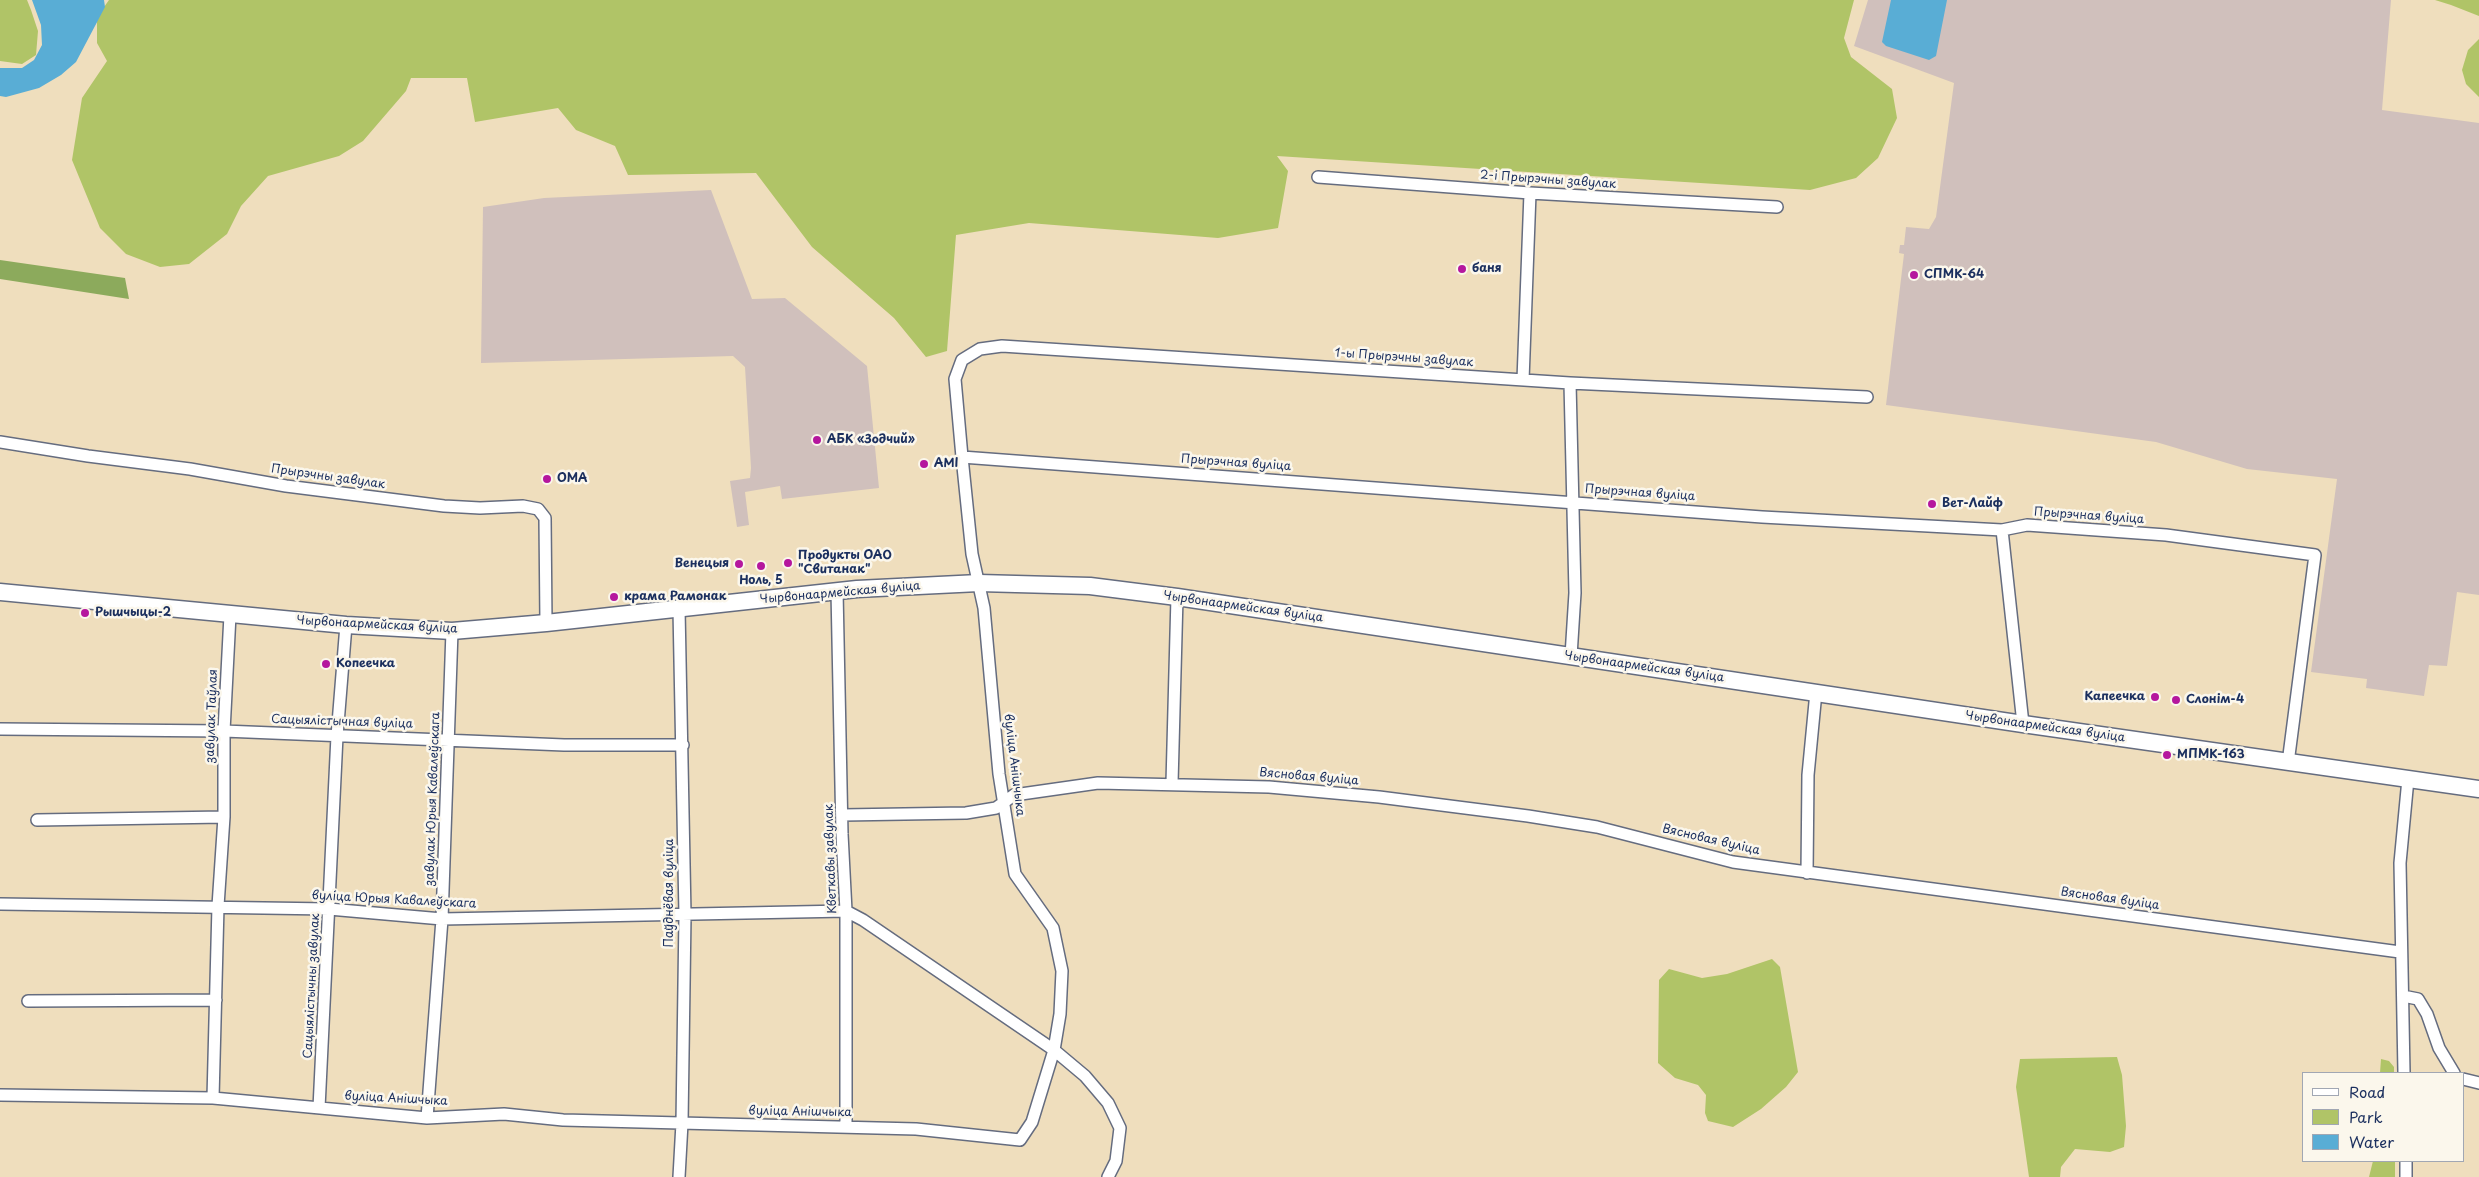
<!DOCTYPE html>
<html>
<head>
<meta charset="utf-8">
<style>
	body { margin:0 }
	#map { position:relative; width:2479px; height:1177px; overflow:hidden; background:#efdebd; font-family:"Playpen Sans",sans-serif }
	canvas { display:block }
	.legend { position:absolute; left:2302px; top:1072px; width:162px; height:90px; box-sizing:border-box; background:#fbf7ec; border:1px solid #a1a7b3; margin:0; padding:6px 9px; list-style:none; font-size:15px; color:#1b2f5e }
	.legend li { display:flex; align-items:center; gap:10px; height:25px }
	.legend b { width:25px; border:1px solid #a1a7b3 }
</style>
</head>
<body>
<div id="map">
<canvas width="2479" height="1177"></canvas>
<ul class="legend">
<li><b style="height:6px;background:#fff"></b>Road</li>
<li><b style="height:14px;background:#b0c467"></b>Park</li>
<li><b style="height:14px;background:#59add5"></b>Water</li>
</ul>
</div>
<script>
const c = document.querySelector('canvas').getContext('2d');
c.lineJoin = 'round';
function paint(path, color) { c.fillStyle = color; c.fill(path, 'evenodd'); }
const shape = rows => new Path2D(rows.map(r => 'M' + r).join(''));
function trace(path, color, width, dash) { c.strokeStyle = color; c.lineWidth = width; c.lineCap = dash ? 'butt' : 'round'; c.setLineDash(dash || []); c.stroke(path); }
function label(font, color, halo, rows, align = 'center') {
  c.font = font + ' "Playpen Sans",sans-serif'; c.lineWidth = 5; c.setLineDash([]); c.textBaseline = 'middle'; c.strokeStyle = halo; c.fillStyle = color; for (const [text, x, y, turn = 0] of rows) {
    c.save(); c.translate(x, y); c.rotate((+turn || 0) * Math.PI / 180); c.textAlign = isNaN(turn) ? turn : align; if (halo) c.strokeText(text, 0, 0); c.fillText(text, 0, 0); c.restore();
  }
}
const industrial = shape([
	[1868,0,2391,0,2382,110,2479,123,2479,595,2457,592,2447,666,2429,665,2424,696,2366,688,2367,679,2311,672,2337,479,2247,469,2156,442,1886,405,1904,254,1899,253,1900,245,1904,245,1906,227,1929,229,1936,217,1954,83,1854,46],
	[711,190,752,299,785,298,867,366,879,488,782,499,780,486,745,492,749,525,737,527,730,481,750,478,751,468,745,367,733,356,481,363,483,207,544,198]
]);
const green = shape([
	[0,0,27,0,31,10,38,31,36,55,22,64,0,61],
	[109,0,1854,0,1844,38,1851,57,1892,89,1897,118,1878,158,1856,178,1810,190,1277,156,1288,171,1278,228,1218,238,1029,223,956,235,947,351,926,357,894,318,812,247,756,173,628,175,615,146,576,130,558,108,475,122,467,78,411,78,406,91,363,141,339,156,268,176,241,206,227,234,189,264,160,267,126,254,100,228,72,160,82,98,107,61,97,43,97,17],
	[2435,0,2479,0,2479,16,2451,5],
	[2479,39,2479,97,2466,84,2462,70,2468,50],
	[1772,959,1780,967,1798,1072,1786,1087,1761,1109,1733,1127,1708,1121,1705,1113,1706,1095,1698,1085,1675,1078,1658,1063,1659,980,1669,969,1702,978,1727,974],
	[2117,1057,2122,1075,2126,1126,2124,1147,2110,1152,2075,1149,2061,1167,2060,1177,2029,1177,2016,1087,2020,1059],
	[2381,1059,2389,1061,2394,1067,2394,1073,2380,1073],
	[2373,1161,2395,1161,2395,1177,2369,1177]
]);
const forest = shape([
	[0,260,125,278,129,299,0,279]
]);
const water = shape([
	[32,0,104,0,105,7,76,62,61,75,39,88,6,97,0,96,0,68,22,68,34,60,42,45,41,25],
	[1891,0,1947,0,1936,56,1929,60,1886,46,1882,42]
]);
const minor = shape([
	[1318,177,1530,193,1777,207],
	[1523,380,1530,193],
	[1570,383,1575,593,1571,656],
	[0,442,88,456,190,469,286,486,444,506,480,508,523,506,538,509,545,518,546,623],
	[962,457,1762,517,2002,530,2027,525,2166,535,2315,555,2288,763],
	[2002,530,2023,724],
	[837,591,842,834,846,911,846,1127],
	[0,729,224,731,564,745,683,745],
	[1172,783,1177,597],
	[843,815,966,813,996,808,1014,795,1098,783,1269,787,1379,797,1528,816,1597,827,1733,862,2400,952],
	[37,820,224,817],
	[1807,873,1808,775,1816,692],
	[0,904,329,909,442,919,846,911,863,920,1054,1050,1085,1076,1108,1103,1120,1128,1116,1161,1108,1177],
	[2403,996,2418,999,2427,1014,2439,1048,2454,1073],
	[28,1001,216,1000],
	[2404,1073,2400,863,2408,779],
	[2463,1079,2479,1083],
	[0,1095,213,1098,427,1118,504,1114,563,1120,916,1129,1020,1140,1032,1122,1054,1050,1060,1014,1062,971,1053,928,1015,874,999,774,984,608,972,554,962,457,955,379,962,360,980,349,1002,346,1570,383,1867,397],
	[213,1098,218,906,224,817,224,731,230,615],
	[319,1108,337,736,346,625],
	[427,1118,442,919,452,631],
	[2406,1161,2406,1177],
	[679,1177,682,1123,685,915,679,609]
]);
const highway = shape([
	[0,592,346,625,452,631,546,623,857,589,979,583,1090,586,1177,597,2023,724,2479,789]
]);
const markers = [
	[1462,269,5,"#b5179e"],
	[1914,275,5,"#b5179e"],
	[817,440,5,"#b5179e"],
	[924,464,5,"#b5179e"],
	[547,479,5,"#b5179e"],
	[1932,504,5,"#b5179e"],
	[788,563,5,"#b5179e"],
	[739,564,5,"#b5179e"],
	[761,566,5,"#b5179e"],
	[614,597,5,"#b5179e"],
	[85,613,5,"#b5179e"],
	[326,664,5,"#b5179e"],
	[2155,697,5,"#b5179e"],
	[2176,700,5,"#b5179e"],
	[2167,755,5,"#b5179e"]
];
const streetNames = [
	["2-і Прырэчны завулак",1548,180,4],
	["1-ы Прырэчны завулак",1404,358,4],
	["Прырэчная вуліца",1236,463,4],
	["Прырэчны завулак",328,477,8],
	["Прырэчная вуліца",1640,493,4],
	["Прырэчная вуліца",2089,516,4],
	["Чырвонаармейская вуліца",840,593,-5],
	["Чырвонаармейская вуліца",1243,607,8],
	["Чырвонаармейская вуліца",377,625,3],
	["Чырвонаармейская вуліца",1644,667,8],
	["завулак Таўлая",212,716,-88],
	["Сацыялістычная вуліца",342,722,2],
	["Чырвонаармейская вуліца",2045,727,8],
	["вуліца Анішчыка",1014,765,83],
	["Вясновая вуліца",1309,777,5],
	["завулак Юрыя Кавалеўскага",433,799,-88],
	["Вясновая вуліца",1711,840,13],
	["Кветкавы завулак",831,859,-92],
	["Паўднёвая вуліца",670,893,-90],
	["Вясновая вуліца",2110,899,8],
	["вуліца Юрыя Кавалеўскага",394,900,3],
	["Сацыялістычны завулак",312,986,-87],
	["вуліца Анішчыка",396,1099,3],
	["вуліца Анішчыка",800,1112,1]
];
const poiNames = [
	["баня",1472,269],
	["СПМК-64",1924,275],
	["АБК «Зодчий»",827,440],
	["AMI",934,464],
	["ОМА",557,479],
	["Вет-Лайф",1942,504],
	["Продукты ОАО",798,556],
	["\"Свитанак\"",798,570],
	["Венецыя",729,564,"right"],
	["Ноль, 5",761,581,"center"],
	["крама Рамонак",624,597],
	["Рышчыцы-2",95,613],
	["Копеечка",336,664],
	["Капеечка",2145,697,"right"],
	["Слонім-4",2186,700],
	["МПМК-163",2177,755]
];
paint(industrial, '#d0c0bc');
paint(green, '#b0c467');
paint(forest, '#8caa5c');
paint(water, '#59add5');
trace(minor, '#656c7f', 14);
trace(highway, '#656c7f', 19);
trace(minor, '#fff', 11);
trace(highway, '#fff', 16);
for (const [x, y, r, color] of markers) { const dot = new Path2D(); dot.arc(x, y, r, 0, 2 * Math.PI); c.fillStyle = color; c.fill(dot); trace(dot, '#fbf7ec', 2); }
label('12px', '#1b2f5e', '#fbf7ec', streetNames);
label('bold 12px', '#1b2f5e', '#fbf7ec', poiNames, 'left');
</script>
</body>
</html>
